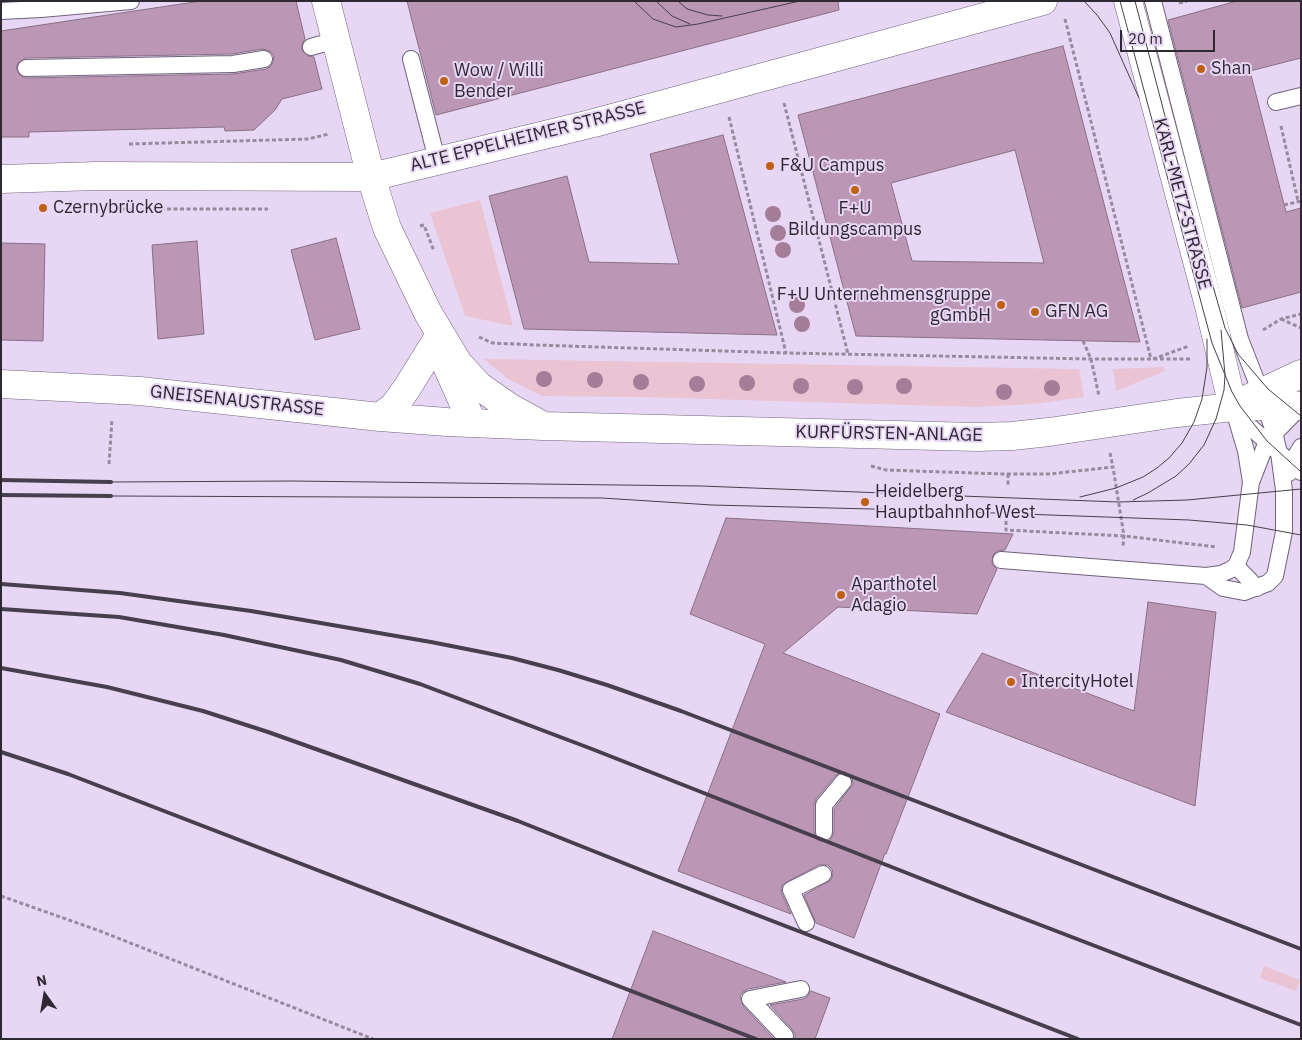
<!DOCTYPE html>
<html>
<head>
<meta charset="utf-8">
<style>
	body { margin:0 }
	#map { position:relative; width:1302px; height:1040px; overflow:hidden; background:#e8d7f4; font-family:"IBM Plex Sans",sans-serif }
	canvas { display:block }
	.frame { position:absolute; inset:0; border:2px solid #2e2833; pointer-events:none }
	.north { position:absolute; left:20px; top:970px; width:50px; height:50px; -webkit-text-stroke:4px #e8d7f4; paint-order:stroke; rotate:347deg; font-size:14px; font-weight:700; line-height:20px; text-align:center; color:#2e2833 }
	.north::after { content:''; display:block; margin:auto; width:18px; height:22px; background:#2e2833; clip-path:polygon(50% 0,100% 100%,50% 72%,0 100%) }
	.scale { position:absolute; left:1120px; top:30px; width:95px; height:22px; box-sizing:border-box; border:2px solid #2e2833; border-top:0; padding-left:6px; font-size:15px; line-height:18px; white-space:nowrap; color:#2e2833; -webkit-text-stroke:4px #e8d7f4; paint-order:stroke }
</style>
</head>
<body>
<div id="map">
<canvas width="1302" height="1040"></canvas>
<div class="frame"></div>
<div class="north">N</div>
<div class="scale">20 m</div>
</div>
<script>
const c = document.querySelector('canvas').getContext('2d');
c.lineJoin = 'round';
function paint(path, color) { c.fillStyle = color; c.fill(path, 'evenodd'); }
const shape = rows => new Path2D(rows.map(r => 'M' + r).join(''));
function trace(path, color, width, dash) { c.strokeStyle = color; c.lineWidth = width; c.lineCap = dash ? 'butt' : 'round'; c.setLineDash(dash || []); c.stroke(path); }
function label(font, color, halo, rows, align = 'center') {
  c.font = font + ' "IBM Plex Sans",sans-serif'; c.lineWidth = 4; c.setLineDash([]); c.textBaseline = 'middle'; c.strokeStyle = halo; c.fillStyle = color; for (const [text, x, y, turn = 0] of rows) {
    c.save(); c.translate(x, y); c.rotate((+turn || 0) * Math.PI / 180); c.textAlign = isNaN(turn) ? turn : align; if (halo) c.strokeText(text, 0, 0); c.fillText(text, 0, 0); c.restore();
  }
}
const green = shape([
	[480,200,513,326,465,316,430,213],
	[484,359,1079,369,1084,397,1034,404,975,407,641,397,542,396,508,379],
	[1164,367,1165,371,1116,391,1113,369],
	[1264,966,1300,980,1296,991,1260,978]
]);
const building = shape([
	[201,1,296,1,305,39,302,44,302,50,308,56,314,57,322,89,282,99,275,110,254,130,225,131,224,127,29,132,29,137,1,137,1,31,201,1],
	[263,49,271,52,274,57,273,62,271,66,266,69,233,74,26,78,21,76,16,69,18,63,26,58,232,54,263,49],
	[407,1,838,1,839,10,436,115,407,1],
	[1237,1,1301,1,1301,58,1250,71,1286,212,1301,208,1301,292,1242,308,1168,20,1237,1],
	[1063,46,1140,342,856,336,798,115,1063,46],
	[1015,150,1044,263,912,261,891,183,1015,150],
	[723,135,777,335,524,329,489,196,567,176,589,262,679,264,650,154,723,135],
	[336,238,360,329,315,340,291,250,336,238],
	[197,241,204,334,158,339,152,245,197,241],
	[1,243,45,244,43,341,1,340,1,243],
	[726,518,1013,534,1005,550,997,551,993,555,992,564,997,569,977,614,838,607,783,653,940,714,886,854,885,853,854,938,816,923,804,895,831,880,833,874,832,869,828,865,819,865,783,884,781,889,782,894,791,914,678,871,765,644,690,614,726,518],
	[845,772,852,778,853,784,834,809,834,832,832,837,829,841,819,841,816,837,814,832,814,805,816,799,835,776,840,773,845,772],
	[1148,602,1216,612,1195,806,946,712,982,653,1134,711,1148,602],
	[653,931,786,982,748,989,743,992,740,996,743,1006,774,1039,612,1039,653,931],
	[811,991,830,998,815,1039,795,1039,795,1034,792,1029,770,1005,803,999,808,996,811,991]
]);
const path = shape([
	[1179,3,1187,1],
	[1065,19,1151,359],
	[784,103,848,354],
	[729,117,786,353],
	[1281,126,1298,201],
	[129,144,308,139,329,134],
	[1284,205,1301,201],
	[89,209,268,209],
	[420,226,424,225,434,251],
	[1281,319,1301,328],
	[1263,330,1281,319,1301,314],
	[479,337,492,343,536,345,786,353,1091,359,1191,359],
	[1083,341,1091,359,1099,396],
	[1153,359,1189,346],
	[1110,453,1113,467],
	[109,464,112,419],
	[871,466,886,470,1003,474,1050,474,1113,467,1124,536,1123,546],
	[1008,474,1008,485],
	[1006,521,1006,530,1124,536,1217,547],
	[1,896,100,931,373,1039]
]);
const lane = shape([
	[1153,1,1240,339,1261,393,1274,432,1279,453,1284,490,1284,532,1275,576,1268,583,1244,592,1223,588,1206,576],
	[1,11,41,9,131,1],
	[311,47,336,40],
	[411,59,437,160],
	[26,68,233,64,264,59],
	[1276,102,1301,96],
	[1237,412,1248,425,1301,472],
	[1289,473,1291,464,1301,447],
	[1252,480,1267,441,1301,406],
	[1001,560,1206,576,1221,574,1230,570,1236,566,1242,552,1251,482,1246,451,1233,407],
	[1236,566,1257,588],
	[824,832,824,805,843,782],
	[806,923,791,890,823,874],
	[785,1036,750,999,801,989]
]);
const street = shape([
	[326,1,371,177,594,123,1043,1],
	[1128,1,1209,306,1233,407]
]);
const secondary = shape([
	[1,179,96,176,371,177,387,228,428,313,458,363,479,386,509,407,538,423],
	[443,357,472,422],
	[1,384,140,391,380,417,447,422,543,426,977,437,1012,436,1049,432,1177,413,1233,407,1285,405,1301,406],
	[1241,402,1301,374],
	[380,417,394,406,407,388,436,341]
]);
const tram = shape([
	[634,1,653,19,676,27,698,24,800,1],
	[656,1,672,16,690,24],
	[678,1,687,9,708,15,722,16],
	[1084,1,1097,15,1110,33,1139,98],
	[1120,1,1212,343,1232,392,1240,406,1267,441,1301,472],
	[1135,1,1171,139,1225,328,1238,354,1268,389,1301,416],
	[111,482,293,481,701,486,1118,502,1187,500,1301,489],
	[111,496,602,498,712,505,911,510,1189,520,1247,525,1301,535],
	[1080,497,1116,488,1143,477,1157,468,1169,458,1182,443,1194,422,1202,399,1207,367,1207,339],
	[1133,500,1148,493,1176,476,1189,464,1204,445,1216,419,1224,390,1225,375,1221,330]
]);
const rail = shape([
	[1,480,111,482],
	[1,495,111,496],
	[1,584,120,593,251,611,431,642,512,658,558,670,607,685,681,711,1301,949],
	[1,609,119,617,224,635,341,660,420,684,592,749,978,901,1301,1025],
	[1,668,107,687,203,711,268,732,518,821,656,876,1078,1039],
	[1,752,68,774,756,1039]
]);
const trees = [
	[773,214],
	[778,233],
	[783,250],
	[797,305],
	[802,324],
	[544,379],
	[595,380],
	[641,382],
	[747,383],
	[697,384],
	[801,386],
	[904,386],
	[855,387],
	[1052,388],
	[1004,392]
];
const markers = [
	[1201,69,5,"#bf6114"],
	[444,81,5,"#bf6114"],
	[770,166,5,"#bf6114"],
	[855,190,5,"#bf6114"],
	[43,208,5,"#bf6114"],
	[1001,305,5,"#bf6114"],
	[1035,312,5,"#bf6114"],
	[865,502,5,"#bf6114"],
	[841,595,5,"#bf6114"],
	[1011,682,5,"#bf6114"]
];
const poiNames = [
	["Shan",1211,69],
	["Wow / Willi",454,71],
	["Bender",454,92],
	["F&U Campus",780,166],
	["Czernybrücke",53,208],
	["F+U",855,209,"center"],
	["Bildungscampus",855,230,"center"],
	["F+U Unternehmensgruppe",991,295,"right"],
	["gGmbH",991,316,"right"],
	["GFN AG",1045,312],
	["Heidelberg",875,492],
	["Hauptbahnhof West",875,513],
	["Aparthotel",851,585],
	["Adagio",851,606],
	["IntercityHotel",1021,682]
];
const streetNames = [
	["ALTE EPPELHEIMER STRASSE",528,137,-14],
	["KARL-METZ-STRASSE",1182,204,75],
	["GNEISENAUSTRASSE",237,401,6],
	["KURFÜRSTEN-ANLAGE",889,434,1]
];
paint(green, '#eac4d3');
paint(building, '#bb97b5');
trace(building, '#887084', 1);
trace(lane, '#70627b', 18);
trace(street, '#70627b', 29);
trace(secondary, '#70627b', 29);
trace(path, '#968a9f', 3, [4, 2.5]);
trace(lane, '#fff', 16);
trace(street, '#fff', 28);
trace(secondary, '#fff', 28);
trace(tram, '#473f4d', 1);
trace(rail, '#473f4d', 4);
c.fillStyle = '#a47d99';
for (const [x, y] of trees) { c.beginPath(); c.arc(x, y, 8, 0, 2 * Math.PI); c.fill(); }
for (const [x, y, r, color] of markers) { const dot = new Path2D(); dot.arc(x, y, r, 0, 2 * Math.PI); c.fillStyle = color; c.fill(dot); trace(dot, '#e8d7f4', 2); }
label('18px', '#2e2833', '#e8d7f4', poiNames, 'left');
label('18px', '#2e2833', '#e8d7f4', streetNames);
</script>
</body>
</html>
